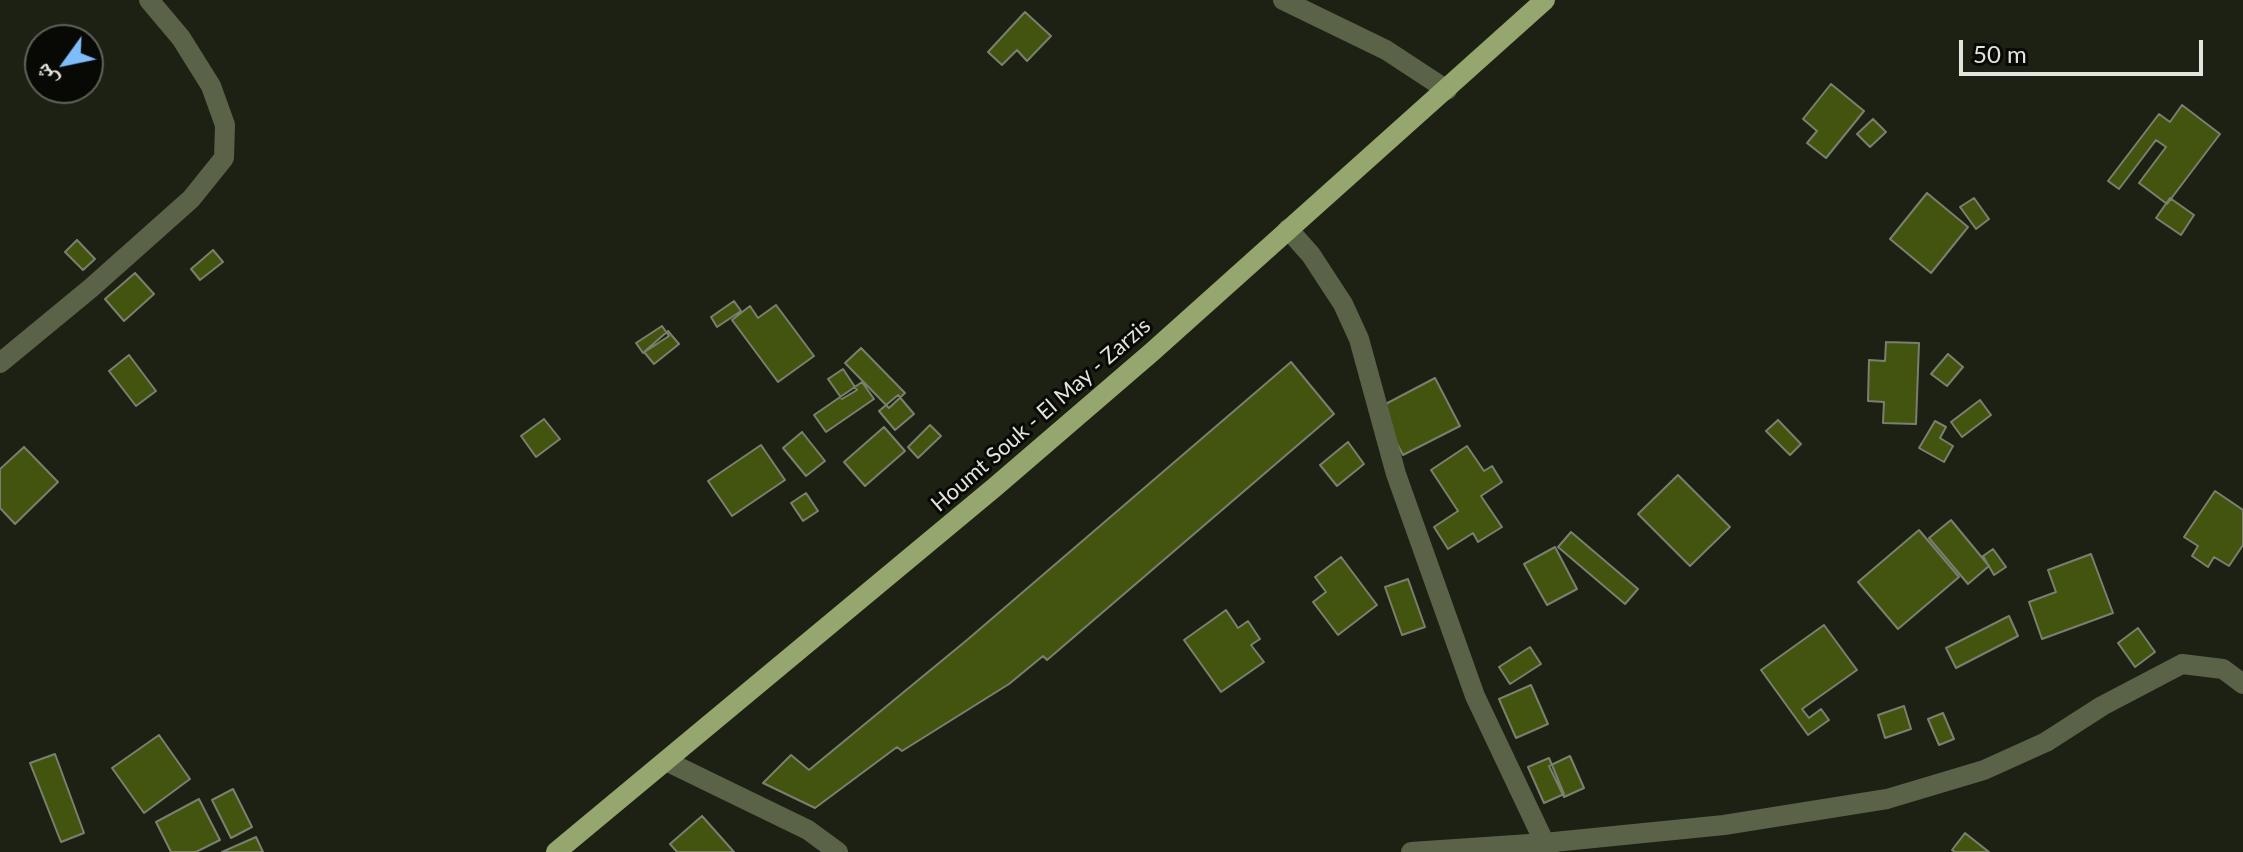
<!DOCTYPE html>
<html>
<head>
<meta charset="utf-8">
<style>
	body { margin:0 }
	#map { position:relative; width:2243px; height:852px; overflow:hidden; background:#1d2114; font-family:Lato,"Noto Naskh Arabic",sans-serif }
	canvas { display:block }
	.north { position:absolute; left:24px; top:24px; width:80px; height:80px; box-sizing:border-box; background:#080905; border:2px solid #5f615b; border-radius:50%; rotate:237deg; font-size:22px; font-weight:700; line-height:32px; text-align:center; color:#e2e5dd }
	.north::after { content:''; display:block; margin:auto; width:28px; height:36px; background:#7ebdf9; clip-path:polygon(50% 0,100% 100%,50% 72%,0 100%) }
	.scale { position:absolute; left:1959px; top:40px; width:244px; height:36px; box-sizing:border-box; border:4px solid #e2e5dd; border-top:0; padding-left:10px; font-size:24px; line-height:28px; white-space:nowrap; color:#e2e5dd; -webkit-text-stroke:6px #080905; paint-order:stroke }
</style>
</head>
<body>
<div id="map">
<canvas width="2243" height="852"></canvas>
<div class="north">ش</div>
<div class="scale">50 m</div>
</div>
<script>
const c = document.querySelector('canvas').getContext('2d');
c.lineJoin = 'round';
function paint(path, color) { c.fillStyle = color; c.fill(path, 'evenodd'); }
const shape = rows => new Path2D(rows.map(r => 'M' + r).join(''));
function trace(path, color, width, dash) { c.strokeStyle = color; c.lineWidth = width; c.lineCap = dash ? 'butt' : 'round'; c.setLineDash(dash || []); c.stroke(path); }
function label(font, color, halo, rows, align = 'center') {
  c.font = font + ' Lato,sans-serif'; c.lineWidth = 6; c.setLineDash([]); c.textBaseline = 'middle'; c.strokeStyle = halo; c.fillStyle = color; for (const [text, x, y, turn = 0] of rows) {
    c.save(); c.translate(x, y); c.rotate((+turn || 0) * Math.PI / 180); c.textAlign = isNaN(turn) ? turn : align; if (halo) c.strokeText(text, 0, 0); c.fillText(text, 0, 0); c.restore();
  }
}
const building = shape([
	[1025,12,1051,36,1027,61,1017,50,1002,65,988,52,1025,12],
	[1831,84,1864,111,1826,158,1807,143,1817,131,1803,119,1831,84],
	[2182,105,2220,134,2167,204,2139,183,2166,147,2156,140,2119,189,2108,181,2159,114,2170,122,2182,105],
	[1873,119,1886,132,1870,147,1857,134,1873,119],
	[1927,193,1968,227,1931,273,1890,239,1927,193],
	[1974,198,1989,219,1976,229,1960,207,1974,198],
	[2170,198,2194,215,2181,235,2156,218,2170,198],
	[77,240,95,259,83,270,65,252,77,240],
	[213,250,223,262,200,280,191,269,213,250],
	[135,273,154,294,124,321,105,299,135,273],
	[734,301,741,311,717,327,711,317,734,301],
	[776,305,814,356,778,382,732,320,750,306,758,318,776,305],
	[662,326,669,336,643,353,636,343,662,326],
	[668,331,679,344,654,364,644,352,668,331],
	[1886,342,1919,343,1916,424,1883,423,1884,402,1868,401,1869,360,1885,361,1886,342],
	[861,348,905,393,889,408,845,363,861,348],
	[1948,354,1963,367,1947,386,1931,374,1948,354],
	[129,355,156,391,136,406,109,371,129,355],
	[1291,362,1334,414,1047,660,1043,656,1009,684,902,751,897,747,815,808,763,783,791,755,809,770,967,640,1291,362],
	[843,369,857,390,842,399,828,379,843,369],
	[1435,378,1460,426,1403,455,1378,408,1435,378],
	[862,382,874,399,826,432,814,415,862,382],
	[898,395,914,414,895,430,879,411,898,395],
	[1980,400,1991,415,1962,437,1951,422,1980,400],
	[544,419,560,439,536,457,521,436,544,419],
	[1778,420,1801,444,1790,455,1766,431,1778,420],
	[1935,421,1946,427,1940,438,1953,446,1944,462,1919,448,1935,421],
	[930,425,941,436,918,458,908,447,930,425],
	[884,427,905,451,865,486,844,462,884,427],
	[802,432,825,461,806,476,783,448,802,432],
	[1348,442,1364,464,1337,486,1320,465,1348,442],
	[761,445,785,480,732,516,708,481,761,445],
	[1467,446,1484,471,1492,466,1502,482,1481,496,1502,527,1478,542,1473,533,1448,549,1434,527,1458,511,1431,470,1467,446],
	[24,447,58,482,15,524,0,508,0,469,24,447],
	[1678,475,1730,527,1690,566,1638,514,1678,475],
	[2215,491,2243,510,2243,545,2229,566,2214,557,2208,567,2192,556,2198,546,2184,537,2215,491],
	[806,493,818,511,803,521,791,503,806,493],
	[1951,520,1989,566,1968,584,1929,538,1951,520],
	[1919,530,1959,577,1898,629,1858,582,1919,530],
	[1571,532,1638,589,1625,604,1558,547,1571,532],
	[1555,547,1577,589,1547,605,1524,564,1555,547],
	[1993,549,2006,567,1994,575,1983,556,1993,549],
	[2091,554,2113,613,2042,639,2029,602,2056,592,2048,570,2091,554],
	[1341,557,1377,605,1338,635,1313,602,1326,592,1315,577,1341,557],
	[1408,579,1425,627,1402,635,1385,587,1408,579],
	[1226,610,1238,628,1248,621,1260,639,1251,645,1264,662,1221,692,1184,640,1226,610],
	[2009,616,2018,636,1956,668,1946,648,2009,616],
	[1824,625,1857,670,1802,709,1809,718,1821,709,1829,720,1808,735,1761,670,1824,625],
	[2138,628,2155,652,2135,667,2118,643,2138,628],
	[1530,647,1541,664,1510,684,1499,667,1530,647],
	[1531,685,1548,724,1516,738,1499,699,1531,685],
	[1904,706,1911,729,1885,738,1878,715,1904,706],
	[1943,713,1954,739,1939,745,1928,719,1943,713],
	[159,735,190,779,144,813,112,768,159,735],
	[55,754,84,833,61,842,30,763,55,754],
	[1570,756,1584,788,1564,797,1549,766,1570,756],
	[1549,758,1564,794,1544,803,1528,767,1549,758],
	[233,789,252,827,231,838,212,800,233,789],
	[199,799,220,840,196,852,171,852,156,822,199,799],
	[702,816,734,852,677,852,670,844,702,816],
	[1965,833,1989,852,1955,852,1952,850,1965,833],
	[256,837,263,852,222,852,256,837]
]);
const minor = shape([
	[1283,0,1386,50,1447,90],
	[1288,229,1311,255,1343,304,1359,339,1396,474,1475,696,1549,852],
	[0,363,91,288,191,199,224,158,225,125,211,86,181,38,149,0],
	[666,761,808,830,838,852],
	[1411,852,1544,843,1724,825,1887,799,1984,770,2046,742,2102,706,2182,664,2223,669,2243,684]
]);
const major = shape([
	[556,852,995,487,1152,352,1545,0]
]);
const streetNames = [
	["Houmt Souk - El May - Zarzis",1041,415,-41]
];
paint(building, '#43540e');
trace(building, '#7a7f70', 2);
trace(minor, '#5a6248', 20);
trace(major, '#95a66e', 20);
label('22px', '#e2e5dd', '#080905', streetNames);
</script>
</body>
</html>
